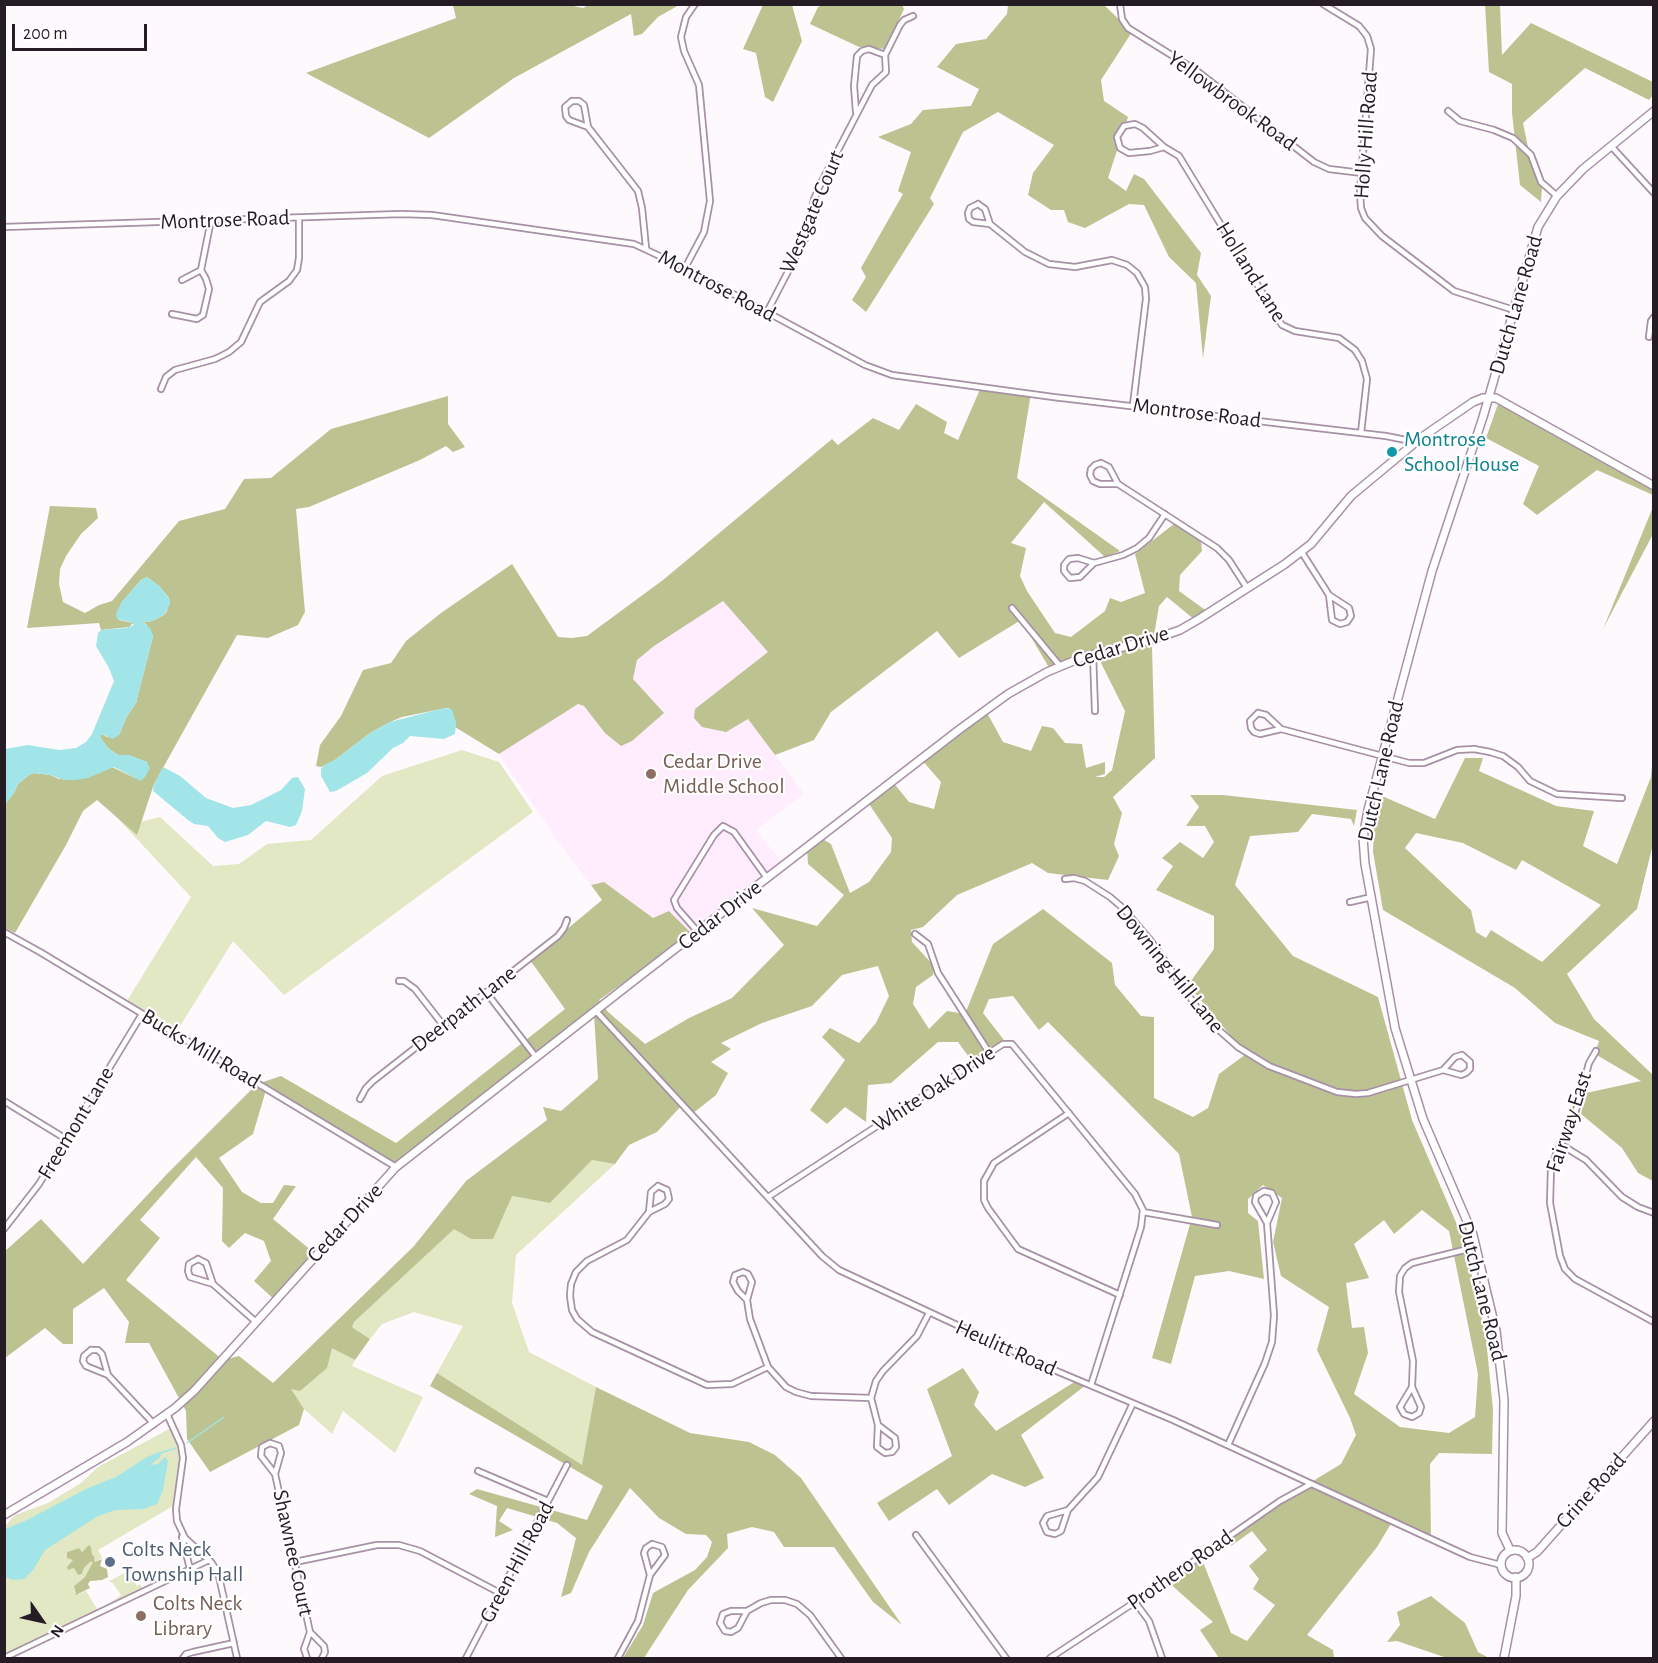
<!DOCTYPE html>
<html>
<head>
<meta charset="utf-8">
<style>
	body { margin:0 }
	#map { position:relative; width:1658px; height:1663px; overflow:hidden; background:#fef9fd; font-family:"Alegreya Sans",sans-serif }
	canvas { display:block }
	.frame { position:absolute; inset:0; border:6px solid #251c25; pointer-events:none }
	.north { position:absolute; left:12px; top:1591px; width:60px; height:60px; -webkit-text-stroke:4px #fff; paint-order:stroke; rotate:124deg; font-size:16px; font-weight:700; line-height:24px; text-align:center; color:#251c25 }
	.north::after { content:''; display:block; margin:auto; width:21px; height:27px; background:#251c25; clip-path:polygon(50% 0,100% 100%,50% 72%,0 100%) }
	.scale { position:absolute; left:12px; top:24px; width:135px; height:27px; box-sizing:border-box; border:3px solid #251c25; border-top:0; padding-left:8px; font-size:18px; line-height:21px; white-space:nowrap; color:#251c25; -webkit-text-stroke:4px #fff; paint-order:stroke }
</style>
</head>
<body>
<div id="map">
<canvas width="1658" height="1663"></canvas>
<div class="frame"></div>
<div class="north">N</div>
<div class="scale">200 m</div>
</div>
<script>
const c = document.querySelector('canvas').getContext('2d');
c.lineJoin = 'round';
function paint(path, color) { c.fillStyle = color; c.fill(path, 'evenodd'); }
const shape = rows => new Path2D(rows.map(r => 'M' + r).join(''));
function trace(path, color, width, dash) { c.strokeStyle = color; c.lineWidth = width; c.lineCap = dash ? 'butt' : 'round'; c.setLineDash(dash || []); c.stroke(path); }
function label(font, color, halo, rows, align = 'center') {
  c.font = font + ' "Alegreya Sans",sans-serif'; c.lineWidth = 4.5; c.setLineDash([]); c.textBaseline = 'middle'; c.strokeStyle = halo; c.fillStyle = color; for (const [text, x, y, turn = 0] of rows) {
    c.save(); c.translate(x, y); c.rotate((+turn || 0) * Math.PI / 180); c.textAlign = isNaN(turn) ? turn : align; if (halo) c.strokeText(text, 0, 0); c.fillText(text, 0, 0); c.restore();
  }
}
const built = shape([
	[723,601,769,652,748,719,804,794,756,830,782,863,692,934,653,918,604,882,591,885,562,847,499,754,578,704,584,706,605,733,633,678,637,660,654,646]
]);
const green = shape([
	[462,750,499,762,533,812,284,995,233,941,175,1034,125,1004,191,897,108,808,132,824,160,817,213,866,239,864,267,844,311,840,382,776],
	[592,1160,615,1164,516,1255,512,1303,529,1352,596,1387,582,1466,437,1373,463,1326,414,1312,382,1324,370,1339,352,1327,354,1322,454,1228,471,1239,512,1196,550,1203],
	[332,1347,355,1360,352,1366,423,1397,395,1453,343,1411,332,1434,304,1409,290,1389],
	[171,1428,180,1448,181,1461,173,1506,98,1550,102,1557,96,1562,92,1555,84,1550,81,1552,79,1548,67,1552,67,1558,73,1560,68,1570,74,1568,78,1575,82,1574,84,1568,90,1562,93,1562,87,1575,74,1586,75,1593,79,1594,86,1591,97,1609,100,1607,101,1609,5,1655,4,1527,15,1515,48,1503,81,1483,98,1467],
	[128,1571,137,1586,140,1584,143,1589,107,1605,121,1595,112,1582,108,1582]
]);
const forest = shape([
	[564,4,583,8,590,4,679,5,658,17,642,34,634,36,631,14,514,78,429,138,306,73,456,18,453,5],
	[763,5,792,5,802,41,773,102,765,97,756,53,743,49],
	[823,5,902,5,904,9,885,49,859,47,810,24,818,7],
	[1008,5,1104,5,1132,32,1101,80,1104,101,1128,117,1108,178,1126,191,1134,174,1144,179,1201,253,1197,275,1211,296,1203,358,1196,283,1169,257,1144,205,1129,204,1085,228,1068,222,1064,210,1051,210,1028,195,1033,173,1054,145,998,112,963,132,930,198,934,204,866,312,852,300,866,277,861,268,903,194,898,191,911,152,878,137,911,124,923,110,971,106,979,89,937,67,956,44,986,39,1007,14],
	[1485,5,1500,5,1502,55,1531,23,1653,82,1653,95,1649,100,1585,68,1523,123,1530,157,1542,187,1541,202,1520,185,1512,113,1512,84,1489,72],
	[981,387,1031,393,1017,478,1120,551,1105,557,1044,502,1011,543,1026,548,1020,576,1027,591,1055,633,1071,637,1105,611,1110,598,1121,602,1145,593,1135,554,1174,524,1201,540,1202,551,1180,575,1179,591,1208,612,1195,620,1167,597,1159,606,1152,647,1155,758,1113,797,1122,813,1114,844,1119,856,1108,880,1048,873,1032,863,957,895,923,927,911,930,912,942,934,966,933,975,916,987,913,1004,929,1029,947,1011,965,1014,993,944,1043,909,1112,963,1115,985,1141,1016,1154,1017,1154,1098,1193,1117,1208,1108,1219,1074,1246,1054,1188,985,1214,949,1214,916,1156,890,1173,866,1162,858,1180,842,1203,858,1214,842,1205,826,1186,826,1199,807,1190,795,1223,795,1357,810,1354,826,1351,819,1312,814,1298,832,1250,836,1235,885,1293,956,1378,997,1412,1120,1464,1241,1486,1338,1493,1410,1492,1454,1439,1453,1430,1464,1431,1539,1392,1522,1377,1547,1307,1635,1333,1650,1334,1658,1219,1658,1200,1630,1213,1622,1167,1581,1201,1557,1231,1633,1247,1641,1275,1605,1253,1589,1259,1579,1249,1566,1267,1550,1252,1531,1231,1546,1226,1539,1308,1484,1341,1464,1356,1435,1350,1418,1317,1350,1329,1307,1281,1276,1273,1242,1282,1198,1263,1185,1248,1199,1248,1213,1258,1221,1264,1279,1229,1271,1195,1276,1171,1364,1152,1358,1192,1217,1179,1154,1048,1022,1039,1030,1013,996,989,999,983,1013,1007,1044,974,1064,958,1042,938,1042,891,1083,868,1085,866,1122,845,1107,827,1124,810,1110,845,1060,822,1037,830,1028,859,1043,876,1023,889,996,878,966,842,975,812,1006,762,1023,721,1043,731,1049,711,1062,728,1073,716,1095,692,1114,683,1104,657,1132,629,1145,615,1164,592,1160,550,1203,512,1196,493,1239,471,1239,454,1229,354,1322,352,1327,370,1339,355,1360,332,1348,327,1368,300,1391,291,1389,304,1409,299,1425,210,1472,187,1439,186,1411,149,1343,125,1343,129,1322,104,1288,73,1309,73,1344,63,1344,45,1328,5,1358,5,1251,41,1219,83,1264,166,1175,257,1084,281,1076,396,1143,565,1009,530,960,602,900,591,885,604,882,653,918,669,911,692,934,599,1000,607,1011,645,1044,689,1018,732,998,784,945,752,908,817,926,844,895,808,864,807,849,821,838,831,844,850,893,869,882,891,852,892,838,867,801,892,781,909,802,934,809,941,782,921,759,986,711,1003,742,1031,751,1042,726,1053,728,1065,743,1082,744,1086,768,1105,762,1105,774,1095,777,1104,777,1112,770,1125,711,1096,653,1051,671,1021,620,959,658,937,631,831,712,814,740,775,755,748,719,726,732,702,727,694,718,695,709,768,652,723,601,654,646,637,660,633,679,664,713,632,741,621,746,605,733,584,706,578,704,499,754,455,727,456,723,449,708,446,708,402,717,390,722,370,733,335,760,321,767,316,766,320,745,341,716,363,670,391,663,406,641,441,613,512,564,558,637,572,638,587,636,663,580,832,439,838,445,873,418,899,430,916,404,947,422,944,433,958,440],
	[594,1014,598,1079,561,1111,543,1107,547,1120,466,1181,414,1246,273,1383,239,1356,223,1360,126,1280,160,1238,140,1220,196,1157,223,1188,222,1241,229,1248,245,1233,264,1241,271,1261,254,1281,276,1301,318,1256,273,1219,296,1186,284,1185,273,1203,261,1203,242,1192,219,1158,253,1134,266,1090,398,1168],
	[1422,1210,1449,1231,1478,1374,1475,1417,1449,1433,1400,1427,1354,1394,1368,1353,1364,1327,1352,1328,1346,1283,1369,1278,1354,1244,1384,1220,1394,1234],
	[448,396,448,424,465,447,453,452,446,446,420,460,309,507,296,509,305,612,298,625,268,638,237,635,154,784,137,835,97,800,83,811,66,845,15,933,5,928,5,804,14,793,18,784,29,775,34,773,50,775,59,779,94,775,112,767,135,778,147,762,128,755,118,755,108,748,100,737,102,734,107,737,119,735,127,716,136,703,153,636,146,624,143,622,152,621,164,615,167,611,169,598,159,586,147,577,141,580,121,603,119,620,133,623,129,627,101,630,99,623,27,628,50,506,96,508,98,518,81,534,66,556,60,569,59,584,63,602,85,613,99,605,112,601,179,521,225,509,244,479,271,478,331,429],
	[1498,404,1548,428,1653,486,1653,495,1597,470,1537,515,1523,504,1539,466,1486,438],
	[1653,507,1653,534,1603,629],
	[1653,754,1653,844,1637,909,1567,974,1594,1019,1653,1075,1653,1181,1638,1173,1622,1148,1581,1114,1586,1093,1641,1081,1595,1054,1599,1041,1555,1023,1515,988,1383,910,1373,852,1374,824,1382,796,1435,819,1465,758,1483,758,1479,771,1556,806,1594,811,1583,846,1617,864,1651,777],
	[1416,833,1463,843,1516,870,1522,860,1601,905,1542,962,1491,930,1486,938,1476,932,1471,910,1405,848],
	[963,1368,979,1392,974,1405,996,1431,1076,1381,1086,1385,1021,1435,1044,1478,1025,1487,992,1474,949,1505,937,1489,889,1521,877,1503,952,1456,927,1389],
	[437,1373,582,1465,596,1387,690,1433,749,1442,775,1455,801,1478,902,1625,873,1602,834,1547,784,1547,774,1532,752,1527,727,1534,728,1548,688,1590,644,1658,623,1658,643,1625,653,1593,695,1570,707,1557,712,1542,706,1535,686,1534,659,1518,630,1488,589,1552,571,1593,561,1597,576,1538,557,1523,507,1508,499,1521,513,1530,495,1537,497,1506,469,1494,477,1489,587,1520,603,1486,430,1386],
	[89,1545,91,1547,92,1555,94,1556,95,1562,102,1559,100,1566,107,1569,108,1577,102,1580,90,1581,88,1584,90,1588,76,1595,74,1586,85,1577,93,1562,90,1562,84,1568,82,1574,78,1575,74,1568,68,1570,67,1567,73,1560,67,1558,67,1552,79,1548,82,1552],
	[1431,1596,1465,1623,1478,1652,1489,1658,1447,1658,1397,1641,1387,1642,1400,1625,1397,1612]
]);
const water = shape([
	[147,577,159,586,167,596,170,600,170,604,164,615,152,621,143,622,150,628,153,636,136,703,127,716,119,735,113,739,102,734,100,737,108,748,118,755,128,755,147,762,150,768,145,777,141,781,114,767,88,778,75,780,64,780,50,775,34,773,29,775,18,784,14,793,5,804,5,749,28,745,59,750,76,748,86,742,92,734,114,681,109,668,96,646,98,633,101,630,126,628,134,625,130,622,117,619,116,614,121,603,141,580],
	[444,708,452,709,456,723,455,734,444,739,410,736,403,743,393,748,367,773,336,791,330,792,321,776,321,769,324,765,335,760,370,733,390,722],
	[163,767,180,776,206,798,233,808,251,805,281,790,292,778,298,777,305,789,302,811,296,825,290,827,266,821,248,835,225,842,218,838,208,826,194,824,188,820,153,791,154,784],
	[159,1452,161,1455,159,1458,150,1465,158,1464,165,1457,168,1461,163,1490,157,1504,143,1509,116,1510,98,1516,45,1550,33,1570,24,1579,13,1580,5,1577,5,1529,25,1521,88,1488,116,1477,147,1457]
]);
const stream = shape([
	[187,1443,224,1417],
	[160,1453,176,1448]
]);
const street = shape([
	[1120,4,1122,19,1128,28,1197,71,1314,162,1329,169,1362,173],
	[1323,4,1359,26,1367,36,1371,49,1360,192,1361,208,1365,218,1382,236,1454,291,1514,310],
	[572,101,579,101,584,105,588,127,569,120,566,116,565,107,572,101],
	[1448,111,1460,121,1494,130,1513,138,1531,155,1541,182,1557,196],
	[856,112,854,86,857,56,862,51,869,49,885,55],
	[588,127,638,191,642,208,646,248],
	[1611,146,1654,193],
	[1164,147,1143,128,1135,124,1124,126,1117,137,1120,148,1129,153,1150,151,1164,147,1179,156,1282,325,1295,331,1339,338,1355,350,1362,361,1367,379,1361,433],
	[978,204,985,209,990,224,973,222,969,219,968,213,970,208,978,204],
	[990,224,1025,252,1049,264,1075,267,1112,260,1127,265,1137,273,1145,287,1146,299,1133,405],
	[4,227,401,214,432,215,634,244,685,268,865,365,892,375,1053,397,1386,436,1416,442],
	[685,268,704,232,710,201,699,85,684,51,681,37,686,17,695,4],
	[182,280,201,270],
	[767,312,808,233,814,199,821,183,872,85,886,72,885,55,900,25,904,20,913,16],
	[172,314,197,319,203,315,209,289,206,279,201,270,211,220],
	[1649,337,1651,321,1654,317],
	[161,389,166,377,175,370,215,359,229,352,241,342,260,302,289,281,297,270,299,258,299,218],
	[1101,463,1109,467,1118,484,1100,484,1093,481,1090,475,1091,469,1095,465,1101,463],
	[1118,484,1217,548,1229,560,1247,588],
	[1301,551,1329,595],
	[1078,558,1094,563,1080,577,1070,578,1064,571,1064,565,1069,559,1078,558],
	[1094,563,1123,555,1137,548,1149,538,1165,514],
	[1329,595,1349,608,1351,616,1347,622,1340,624,1332,620,1329,595],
	[1012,608,1060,666],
	[1093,654,1095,711],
	[1258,713,1266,715,1281,729,1260,734,1254,732,1251,728,1250,721,1258,713],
	[1281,729,1409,763,1424,763,1457,750,1474,749,1490,752,1503,756,1518,767,1530,781,1557,794,1622,798],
	[1065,879,1074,878,1085,881,1110,897,1124,909,1151,941,1203,1016,1238,1047,1269,1066,1337,1092,1356,1094,1368,1093,1443,1070],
	[1350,902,1372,897],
	[4,932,40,952,396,1167],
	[698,932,677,908,674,900,714,835,723,826,734,832,767,878],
	[915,934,928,944,938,973,990,1054],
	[399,981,404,981,415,989,443,1025],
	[486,992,536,1057],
	[596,1011,822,1256,839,1270,1047,1367,1173,1420,1470,1557,1501,1565],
	[1596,1051,1589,1063,1575,1114,1556,1154,1551,1168,1550,1203,1560,1256,1565,1269,1575,1279,1654,1322],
	[1462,1055,1470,1062,1470,1069,1466,1073,1461,1075,1443,1070,1455,1057,1462,1055],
	[360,1099,366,1088,373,1081,558,936,564,928,567,920],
	[4,1101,66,1139],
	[1069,1113,994,1163,984,1181,984,1200,988,1208,1018,1249,1120,1295],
	[1560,1144,1586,1160,1622,1197,1638,1207,1654,1213],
	[658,1186,667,1190,669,1199,665,1204,649,1212,651,1192,658,1186],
	[1264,1191,1272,1193,1276,1202,1267,1223,1255,1202,1256,1196,1264,1191],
	[768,1197,1003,1044,1012,1044,1135,1194,1143,1210,1141,1227,1091,1385],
	[649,1212,627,1240,587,1261,576,1272,571,1284,570,1296,572,1310,577,1319,592,1332,707,1385,732,1384,768,1367],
	[1143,1212,1217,1225],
	[4,1229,39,1184,142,1014],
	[198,1259,206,1263,213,1284,190,1277,188,1271,189,1264,198,1259],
	[743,1272,748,1274,752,1282,747,1300,738,1291,733,1282,735,1275,743,1272],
	[213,1284,256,1322],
	[747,1300,750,1319,768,1367,786,1387,796,1392,811,1396,871,1398],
	[91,1350,98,1350,102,1354,108,1375,86,1366,83,1361,84,1356,91,1350],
	[108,1375,154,1424],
	[1412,1387,1413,1361,1399,1292,1400,1276,1405,1268,1412,1263,1476,1247],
	[1412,1387,1421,1407,1419,1413,1412,1417,1404,1414,1400,1407,1412,1387],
	[167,1414,181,1445,183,1458,176,1509,177,1521,185,1538,211,1562,218,1572,237,1658],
	[878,1425,871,1398,876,1381,883,1371,917,1336,929,1313],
	[878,1425,895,1438,896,1447,892,1452,885,1453,877,1447,878,1425],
	[270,1443,279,1446,281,1453,275,1474,261,1456,262,1447,270,1443],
	[1228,1445,1265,1363,1272,1342,1274,1315,1267,1223],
	[478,1471,548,1501],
	[275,1474,310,1632],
	[1068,1510,1098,1477,1133,1403],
	[1068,1510,1061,1531,1055,1534,1047,1532,1043,1523,1047,1516,1068,1510],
	[916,1535,1006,1658],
	[182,1537,190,1569],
	[652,1544,662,1547,665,1555,650,1575,644,1553,646,1548,652,1544],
	[295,1562,377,1545,399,1545,420,1551,500,1593],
	[1135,1602,1149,1621,1162,1658],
	[731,1611,747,1611,738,1628,731,1632,725,1631,720,1623,723,1614,731,1611],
	[747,1611,761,1603,771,1600,785,1600,797,1604,810,1615,841,1658],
	[4,1658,209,1560],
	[183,1658,186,1654,193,1652,234,1643],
	[307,1658,304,1649,310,1632,324,1646,325,1652,322,1658],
	[466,1658,567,1465],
	[618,1658,638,1621,650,1575],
	[1050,1658,1135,1602,1280,1501,1311,1484]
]);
const secondary = shape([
	[4,1515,127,1442,175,1408,194,1391,396,1167,636,979,960,729,1008,694,1047,672,1083,657,1154,639,1180,630,1199,619,1285,564,1311,544,1351,496,1422,437,1473,402,1483,398,1496,398,1654,486],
	[1510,1550,1502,1533,1504,1400,1496,1331,1473,1235,1423,1119,1395,1028,1365,864,1363,838,1368,810,1432,571,1483,417,1538,227,1557,196,1583,169,1654,111],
	'1501 1564a14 14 0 1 1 28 0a14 14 0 1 1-28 0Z',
	[1527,1558,1537,1552,1654,1421],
	[1504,1658,1516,1596,1516,1577]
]);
const markers = [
	[1392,452,6,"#0f9aa8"],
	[651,774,6,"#8d6e63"],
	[110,1562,6,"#5c6f8a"],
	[141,1616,6,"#8d6e63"]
];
const streetNames = [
	["Yellowbrook Road",1232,101,36],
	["Holly Hill Road",1366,135,-86],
	["Westgate Court",812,212,-67],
	["Montrose Road",225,220,-2],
	["Holland Lane",1251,272,58],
	["Montrose Road",717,286,28],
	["Dutch Lane Road",1516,305,-74],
	["Montrose Road",1197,413,7],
	["Cedar Drive",1121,647,-17],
	["Dutch Lane Road",1381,771,-77],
	["Cedar Drive",720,915,-38],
	["Downing Hill Lane",1170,969,51],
	["Deerpath Lane",464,1009,-38],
	["Bucks Mill Road",201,1049,31],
	["White Oak Drive",934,1089,-33],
	["Fairway East",1569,1122,-72],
	["Freemont Lane",76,1123,-59],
	["Cedar Drive",345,1223,-47],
	["Dutch Lane Road",1482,1291,76],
	["Heulitt Road",1006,1348,24],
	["Crine Road",1591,1491,-48],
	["Shawnee Court",293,1553,78],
	["Green Hill Road",517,1562,-62],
	["Prothero Road",1180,1570,-35]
];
const cultureNames = [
	["Montrose",1404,439],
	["School House",1404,464]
];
const educationNames = [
	["Cedar Drive",663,761],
	["Middle School",663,786],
	["Colts Neck",153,1603],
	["Library",153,1628]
];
const serviceNames = [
	["Colts Neck",122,1549],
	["Township Hall",122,1574]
];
paint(built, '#ffecfd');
paint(green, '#e2e7c4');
paint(forest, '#bcc391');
paint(water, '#a1e5e8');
trace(stream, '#a1e5e8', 1.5);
trace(street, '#a890a6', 8);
trace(secondary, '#a890a6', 10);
trace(street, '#fff', 4.5);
trace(secondary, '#fff', 7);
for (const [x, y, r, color] of markers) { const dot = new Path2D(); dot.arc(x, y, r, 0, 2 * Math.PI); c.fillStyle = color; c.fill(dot); trace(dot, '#fff', 2); }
label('22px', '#251c25', '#fff', streetNames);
label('22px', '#0d838f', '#fff', cultureNames, 'left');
label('22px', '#785e54', '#fff', educationNames, 'left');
label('22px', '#4e5e75', '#fff', serviceNames, 'left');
</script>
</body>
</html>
